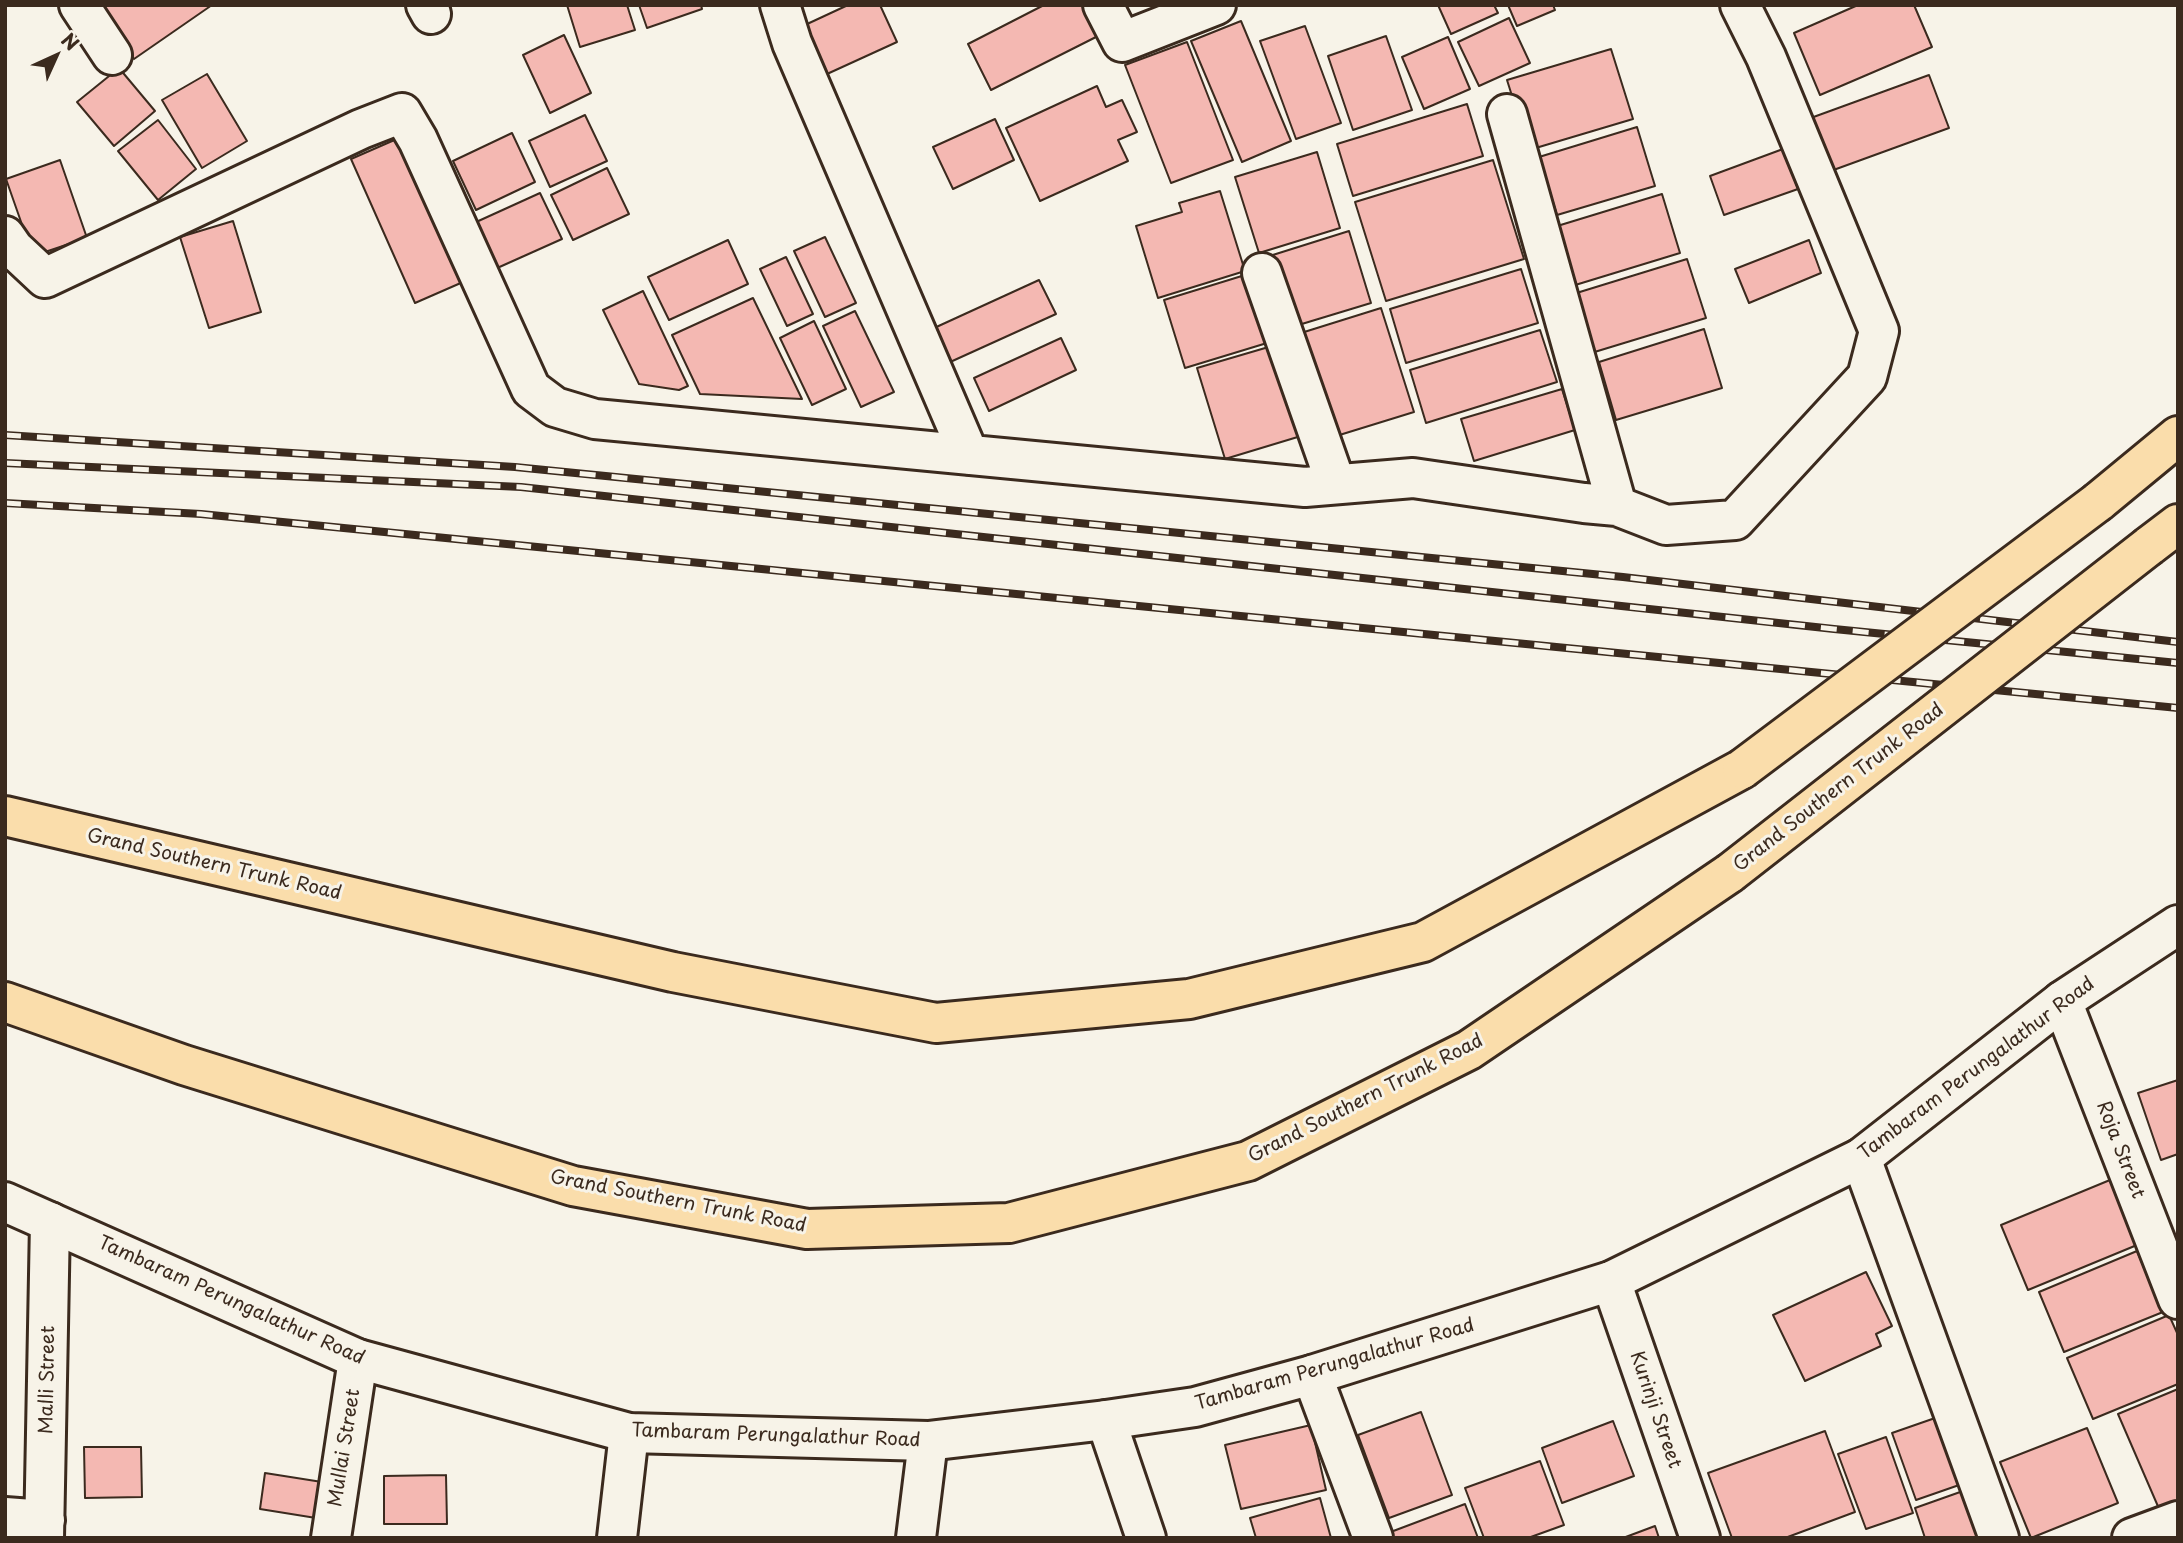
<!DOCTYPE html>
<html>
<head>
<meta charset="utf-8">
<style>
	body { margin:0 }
	#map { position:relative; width:2183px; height:1543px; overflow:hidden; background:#f7f3e8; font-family:"Playpen Sans",sans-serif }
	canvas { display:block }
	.frame { position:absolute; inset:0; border:7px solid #3b2a1e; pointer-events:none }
	.north { position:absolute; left:21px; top:21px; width:70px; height:70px; -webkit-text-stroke:5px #f7f3e8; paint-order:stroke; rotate:45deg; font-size:19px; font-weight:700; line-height:28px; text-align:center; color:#3b2a1e }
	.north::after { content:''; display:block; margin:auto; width:24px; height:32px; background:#3b2a1e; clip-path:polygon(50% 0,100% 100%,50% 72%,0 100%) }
</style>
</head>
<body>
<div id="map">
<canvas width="2183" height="1543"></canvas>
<div class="frame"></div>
<div class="north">N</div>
</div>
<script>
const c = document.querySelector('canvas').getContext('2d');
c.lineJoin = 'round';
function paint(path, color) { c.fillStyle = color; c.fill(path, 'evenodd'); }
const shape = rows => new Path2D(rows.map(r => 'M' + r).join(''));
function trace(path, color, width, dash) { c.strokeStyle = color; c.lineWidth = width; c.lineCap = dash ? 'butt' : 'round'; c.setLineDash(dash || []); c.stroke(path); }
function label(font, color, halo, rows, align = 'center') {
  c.font = font + ' "Playpen Sans",sans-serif'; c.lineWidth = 6; c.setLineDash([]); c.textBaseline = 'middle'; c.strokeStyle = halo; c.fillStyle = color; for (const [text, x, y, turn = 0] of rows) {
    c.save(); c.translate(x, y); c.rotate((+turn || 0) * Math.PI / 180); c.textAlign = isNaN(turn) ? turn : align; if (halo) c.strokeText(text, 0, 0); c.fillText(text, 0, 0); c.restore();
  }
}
const building = shape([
	[106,5,212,5,134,59,100,9,106,5],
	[567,5,627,5,635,30,580,47,567,5],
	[639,5,701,5,702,9,647,28,639,5],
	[848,5,880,5,897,42,827,74,805,25,848,5],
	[1044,5,1083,5,1098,36,991,90,968,44,1044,5],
	[1438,5,1494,5,1498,13,1451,34,1438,5],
	[1508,5,1553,5,1555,10,1517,26,1508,5],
	[1858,5,1914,5,1932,47,1820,95,1794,33,1858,5],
	[1509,18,1530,63,1479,86,1458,42,1509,18],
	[1241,21,1291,141,1242,162,1191,41,1241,21],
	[1305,26,1341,123,1296,139,1260,41,1305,26],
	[564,35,591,93,550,113,523,55,564,35],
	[1386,36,1412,110,1353,130,1328,56,1386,36],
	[1448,37,1470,89,1424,109,1402,57,1448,37],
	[1187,42,1233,160,1171,183,1125,65,1187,42],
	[1611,49,1633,119,1529,150,1507,80,1611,49],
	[119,68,155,111,114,146,77,102,119,68],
	[207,74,247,141,202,168,162,100,207,74],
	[1929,75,1949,128,1828,172,1808,119,1929,75],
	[1097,86,1106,107,1122,100,1137,132,1118,140,1128,161,1040,201,1006,128,1097,86],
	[1467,104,1483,156,1353,196,1337,144,1467,104],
	[585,115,607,161,550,187,529,141,585,115],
	[995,119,1014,160,953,189,933,147,995,119],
	[158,120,196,169,158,200,118,151,158,120],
	[1637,127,1655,186,1557,215,1539,157,1637,127],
	[512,133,535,182,476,210,453,161,512,133],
	[399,138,463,282,415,303,351,159,399,138],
	[1783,149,1798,189,1724,215,1710,176,1783,149],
	[1317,152,1340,228,1259,253,1235,177,1317,152],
	[60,160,87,238,33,256,6,179,60,160],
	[1493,160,1524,259,1386,301,1355,202,1493,160],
	[607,168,629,214,573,240,551,195,607,168],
	[1220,191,1245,271,1158,298,1136,226,1182,212,1179,203,1220,191],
	[540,193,562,239,495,269,474,223,540,193],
	[1662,194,1680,253,1572,286,1554,227,1662,194],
	[233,221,261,312,209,328,180,237,233,221],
	[1349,231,1371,303,1282,330,1260,259,1349,231],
	[825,237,856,303,825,317,794,251,825,237],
	[728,240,748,284,669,320,648,277,728,240],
	[1809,240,1821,273,1749,303,1735,269,1809,240],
	[786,257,813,314,787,326,760,269,786,257],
	[1687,259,1706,318,1588,354,1570,295,1687,259],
	[1521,269,1538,323,1406,363,1390,309,1521,269],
	[1245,275,1267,343,1185,368,1164,300,1245,275],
	[1039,280,1056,314,948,363,932,329,1039,280],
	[643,291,688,386,679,390,639,384,603,310,643,291],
	[753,298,802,399,700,394,672,335,753,298],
	[1381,308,1414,412,1333,437,1301,333,1381,308],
	[855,311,894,392,861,407,823,326,855,311],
	[814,321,846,389,812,405,780,338,814,321],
	[1704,329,1722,388,1616,420,1599,362,1704,329],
	[1540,330,1557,382,1426,423,1410,370,1540,330],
	[1061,338,1076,370,989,411,974,378,1061,338],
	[1272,346,1301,436,1225,459,1197,368,1272,346],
	[1562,389,1575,430,1474,461,1461,419,1562,389],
	[2178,1080,2178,1154,2161,1160,2138,1093,2178,1080],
	[2110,1180,2137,1245,2028,1290,2001,1225,2110,1180],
	[2137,1251,2163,1312,2064,1352,2039,1292,2137,1251],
	[1866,1272,1892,1326,1876,1334,1881,1346,1805,1381,1773,1315,1866,1272],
	[2169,1315,2178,1335,2178,1384,2093,1419,2067,1358,2169,1315],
	[2178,1389,2178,1503,2160,1511,2118,1414,2178,1389],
	[1421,1412,1452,1495,1389,1518,1358,1435,1421,1412],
	[1938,1417,1962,1484,1916,1500,1892,1433,1938,1417],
	[1613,1421,1634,1476,1562,1503,1542,1448,1613,1421],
	[1311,1425,1326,1490,1241,1509,1225,1445,1311,1425],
	[2087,1428,2118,1503,2031,1538,2000,1462,2087,1428],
	[1825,1431,1855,1512,1785,1538,1732,1538,1708,1473,1825,1431],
	[1886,1437,1913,1513,1866,1529,1838,1454,1886,1437],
	[84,1447,141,1447,142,1497,85,1498,84,1447],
	[1540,1461,1564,1525,1528,1538,1484,1538,1465,1488,1540,1461],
	[265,1473,322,1482,316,1518,260,1509,265,1473],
	[446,1475,447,1524,384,1524,384,1476,446,1475],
	[1963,1491,1979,1538,1925,1538,1915,1508,1963,1491],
	[1320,1498,1331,1538,1256,1538,1250,1518,1320,1498],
	[1465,1504,1478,1538,1390,1538,1388,1533,1465,1504],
	[1655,1526,1659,1538,1623,1538,1655,1526]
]);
const minor = shape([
	[79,5,112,55],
	[426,5,431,14],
	[780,5,792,43,969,455],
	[1103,5,1122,42,1216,5],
	[1507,114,1617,506],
	[5,236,14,249,45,278,361,129,402,113,418,140,531,389,555,407,595,419,1305,487,1413,478,1584,503,1617,506,1666,525,1735,520,1867,377,1879,331,1766,57,1740,5],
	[1262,273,1336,484],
	[2062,1001,2178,1299],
	[1861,1158,1999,1538],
	[1611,1281,1700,1538],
	[1312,1375,1373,1538],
	[1106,1420,1146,1538],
	[5,1517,45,1520],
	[44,1538,50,1222],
	[331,1538,358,1359],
	[617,1538,629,1433],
	[916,1538,928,1441],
	[2132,1538,2178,1521]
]);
const tertiary = shape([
	[5,1202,358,1359,629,1433,928,1441,1106,1420,1195,1407,1312,1375,1611,1281,1861,1158,2062,1001,2178,925]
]);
const trunk = shape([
	[2098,502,2178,436],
	[2149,546,2178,524],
	[5,816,673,972,936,1023,1189,999,1423,942,1742,769],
	[5,1002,184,1065,573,1186,807,1229,1009,1223,1248,1161,1469,1050,1730,873]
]);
const rail = shape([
	[5,435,515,467,1623,577,2178,642],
	[5,463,521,487,1834,629,2178,663],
	[5,503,201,514,2178,708]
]);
const trunkBridge = shape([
	[1742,769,2098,502],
	[1730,873,2149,546]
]);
const streetNames = [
	["Grand Southern Trunk Road",1839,788,-38],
	["Grand Southern Trunk Road",214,865,13],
	["Tambaram Perungalathur Road",1977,1069,-37],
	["Grand Southern Trunk Road",1366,1099,-27],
	["Roja Street",2120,1150,69],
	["Grand Southern Trunk Road",678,1202,11],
	["Tambaram Perungalathur Road",231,1301,24],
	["Tambaram Perungalathur Road",1335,1365,-16],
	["Malli Street",48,1380,-89],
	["Kurinji Street",1655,1410,71],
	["Tambaram Perungalathur Road",776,1436,2],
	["Mullai Street",345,1448,-81]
];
paint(building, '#f4b8b2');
trace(building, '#3b2a1e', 2);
trace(minor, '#3b2a1e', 44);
trace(tertiary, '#3b2a1e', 44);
trace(trunk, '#3b2a1e', 44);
trace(minor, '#f7f3e8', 38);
trace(tertiary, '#f7f3e8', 38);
trace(trunk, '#faddab', 38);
trace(rail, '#3b2a1e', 8);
trace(rail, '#f7f3e8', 5, [16]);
trace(trunkBridge, '#3b2a1e', 44, []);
trace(trunkBridge, '#faddab', 38);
label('19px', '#3b2a1e', '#f7f3e8', streetNames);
</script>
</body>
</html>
